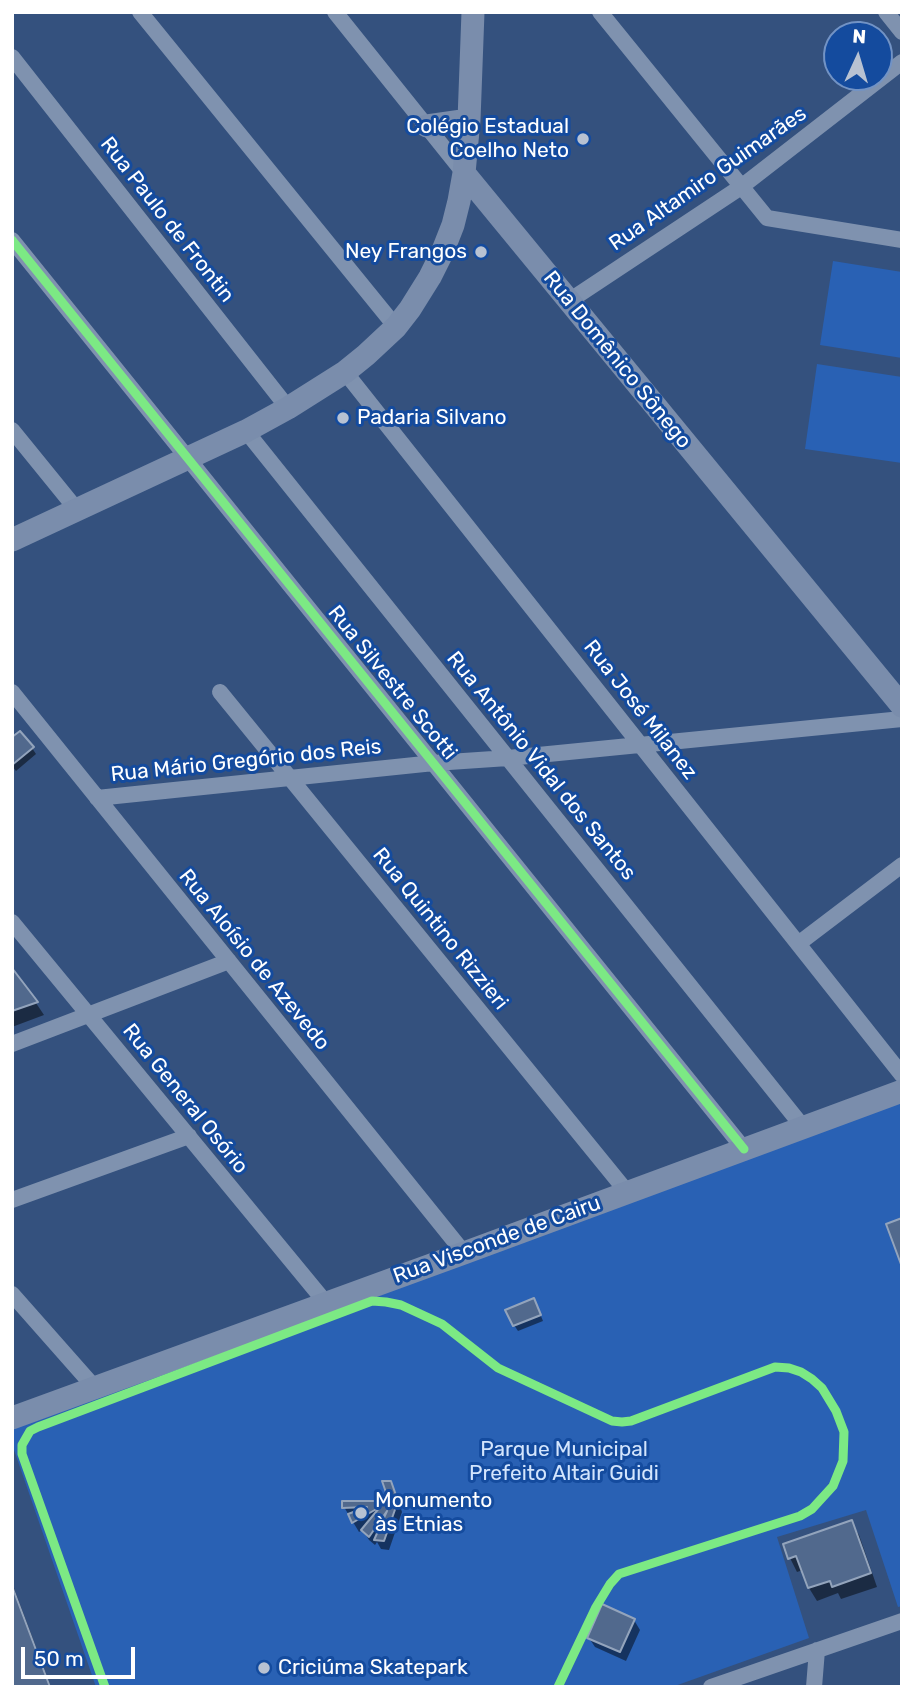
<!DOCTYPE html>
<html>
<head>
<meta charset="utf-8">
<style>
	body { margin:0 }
	#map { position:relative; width:914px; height:1699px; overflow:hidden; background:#34517e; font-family:Rubik,sans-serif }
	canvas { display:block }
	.frame { position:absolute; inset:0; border:14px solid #fff; pointer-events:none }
	.north { position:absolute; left:823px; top:21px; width:70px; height:70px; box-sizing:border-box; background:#144b9e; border:2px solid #7293c5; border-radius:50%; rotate:4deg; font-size:19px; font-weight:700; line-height:28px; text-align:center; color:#fff }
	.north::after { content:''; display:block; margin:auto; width:24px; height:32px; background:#b8c2d2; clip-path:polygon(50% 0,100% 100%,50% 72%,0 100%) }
	.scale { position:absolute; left:21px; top:1647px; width:114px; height:32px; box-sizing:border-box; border:4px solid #fff; border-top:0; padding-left:9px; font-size:21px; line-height:24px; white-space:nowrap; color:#fff; -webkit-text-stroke:5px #144b9e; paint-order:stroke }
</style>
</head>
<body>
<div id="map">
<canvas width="914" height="1699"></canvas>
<div class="frame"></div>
<div class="north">N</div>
<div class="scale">50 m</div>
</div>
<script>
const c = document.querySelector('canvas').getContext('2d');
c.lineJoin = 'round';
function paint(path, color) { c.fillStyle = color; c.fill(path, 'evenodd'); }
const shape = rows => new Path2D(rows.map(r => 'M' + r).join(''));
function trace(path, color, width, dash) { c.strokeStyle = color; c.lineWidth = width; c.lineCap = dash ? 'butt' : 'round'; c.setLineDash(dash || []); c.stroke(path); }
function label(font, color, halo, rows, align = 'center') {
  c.font = font + ' Rubik,sans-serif'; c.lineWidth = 6; c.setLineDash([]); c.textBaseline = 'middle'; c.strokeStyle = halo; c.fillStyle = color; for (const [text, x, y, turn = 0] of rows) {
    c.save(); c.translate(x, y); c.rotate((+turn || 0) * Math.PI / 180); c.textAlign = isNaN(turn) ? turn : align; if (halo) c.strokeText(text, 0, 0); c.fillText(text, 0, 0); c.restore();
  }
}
const green = shape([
	[833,261,902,272,902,358,820,345],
	[817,364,902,377,902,463,805,449],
	[902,1096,902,1606,898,1607,866,1510,777,1537,809,1638,672,1687,96,1687,12,1444,12,1429]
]);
const shadow = shape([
	[12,739,32,748,36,754,16,771,12,766],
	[12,971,36,1003,44,1015,12,1027],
	[537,1306,543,1321,518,1331,514,1325],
	[390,1483,396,1493,402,1512,389,1550,381,1549,377,1542,375,1545,369,1540,363,1530,359,1532,344,1507,391,1502],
	[851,1522,859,1535,877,1587,841,1599,838,1593,817,1601,809,1588,803,1570,797,1572,790,1558],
	[12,1583,51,1687,12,1687],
	[634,1620,640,1630,626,1661,595,1647,589,1638]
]);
const building = shape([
	[20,731,34,747,12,765,12,737,20,731],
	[12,968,38,1002,12,1011,12,968],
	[902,1218,902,1267,886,1224,902,1218],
	[534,1298,541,1315,513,1326,505,1310,534,1298],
	[382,1481,391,1481,398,1501,384,1541,374,1540,387,1511,369,1537,361,1530,380,1507,352,1523,348,1514,367,1507,342,1508,342,1501,389,1501,382,1481],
	[852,1520,871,1573,832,1587,830,1581,808,1588,796,1556,788,1559,783,1544,852,1520],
	[12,1586,50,1687,12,1687,12,1586],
	[602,1604,635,1619,620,1652,587,1638,602,1604]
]);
const street = shape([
	[140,12,396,327],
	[335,12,464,173],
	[600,12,767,218,902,240],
	[886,12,902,32],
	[12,57,288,408],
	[12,240,744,1149],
	[569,301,741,187,902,62],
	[345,372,902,1075],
	[12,430,77,510],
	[246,431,803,1127],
	[12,692,464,1253],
	[220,692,627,1192],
	[97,798,434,763,508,758,902,719],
	[12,922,326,1303],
	[798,944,902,865],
	[12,1044,229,961],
	[12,1200,189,1136],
	[12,1294,95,1388],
	[711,1687,902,1621],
	[814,1687,817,1650]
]);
const secondary = shape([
	[427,126,469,120],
	[464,173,902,706],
	[12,540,246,431,288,408,345,372,366,355,396,327,410,309,430,277,442,253,453,225,459,201,464,173,469,120,473,12],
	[12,1418,464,1253,902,1091]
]);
const cycleway = shape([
	[12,240,744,1149],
	[105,1687,22,1454,22,1445,30,1431,38,1427,372,1301,386,1302,401,1305,442,1324,498,1368,612,1421,622,1422,631,1421,775,1367,789,1368,801,1372,812,1379,822,1388,836,1411,844,1432,843,1461,833,1486,812,1509,800,1516,619,1574,610,1584,596,1607,558,1687]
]);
const markers = [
	[583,139,7,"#b8c2d2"],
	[481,252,7,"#b8c2d2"],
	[343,418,7,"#b8c2d2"],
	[361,1513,7,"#b8c2d2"],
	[264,1668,7,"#b8c2d2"]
];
const poiNames = [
	["Colégio Estadual",569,127,"right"],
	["Coelho Neto",569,151,"right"],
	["Ney Frangos",467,252,"right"],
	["Padaria Silvano",357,418],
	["Monumento",375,1501],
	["às Etnias",375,1525],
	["Criciúma Skatepark",278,1668]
];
const streetNames = [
	["Rua Altamiro Guimarães",708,179,-35],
	["Rua Paulo de Frontin",167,220,52],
	["Rua Domênico Sônego",617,360,51],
	["Rua Silvestre Scotti",392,683,51],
	["Rua José Milanez",640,710,52],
	["Rua Mário Gregório dos Reis",246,761,-6],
	["Rua Antônio Vidal dos Santos",541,766,51],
	["Rua Quintino Rizzieri",440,929,51],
	["Rua Aloísio de Azevedo",254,960,51],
	["Rua General Osório",185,1099,51],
	["Rua Visconde de Cairu",497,1240,-20]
];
const parkNames = [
	["Parque Municipal",564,1450],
	["Prefeito Altair Guidi",564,1474]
];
paint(green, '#2961b4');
paint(shadow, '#0007');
paint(building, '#51698d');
trace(building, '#93a4bc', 2);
trace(street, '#7f92af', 16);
trace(secondary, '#7a8dac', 23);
trace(cycleway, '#7ce984', 9);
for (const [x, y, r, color] of markers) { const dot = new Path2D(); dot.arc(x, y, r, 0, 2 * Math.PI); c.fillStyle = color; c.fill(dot); trace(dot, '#144b9e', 2.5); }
label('21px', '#fff', '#144b9e', poiNames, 'left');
label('21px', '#fff', '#144b9e', streetNames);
label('21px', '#d3e5fd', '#144b9e', parkNames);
</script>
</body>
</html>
